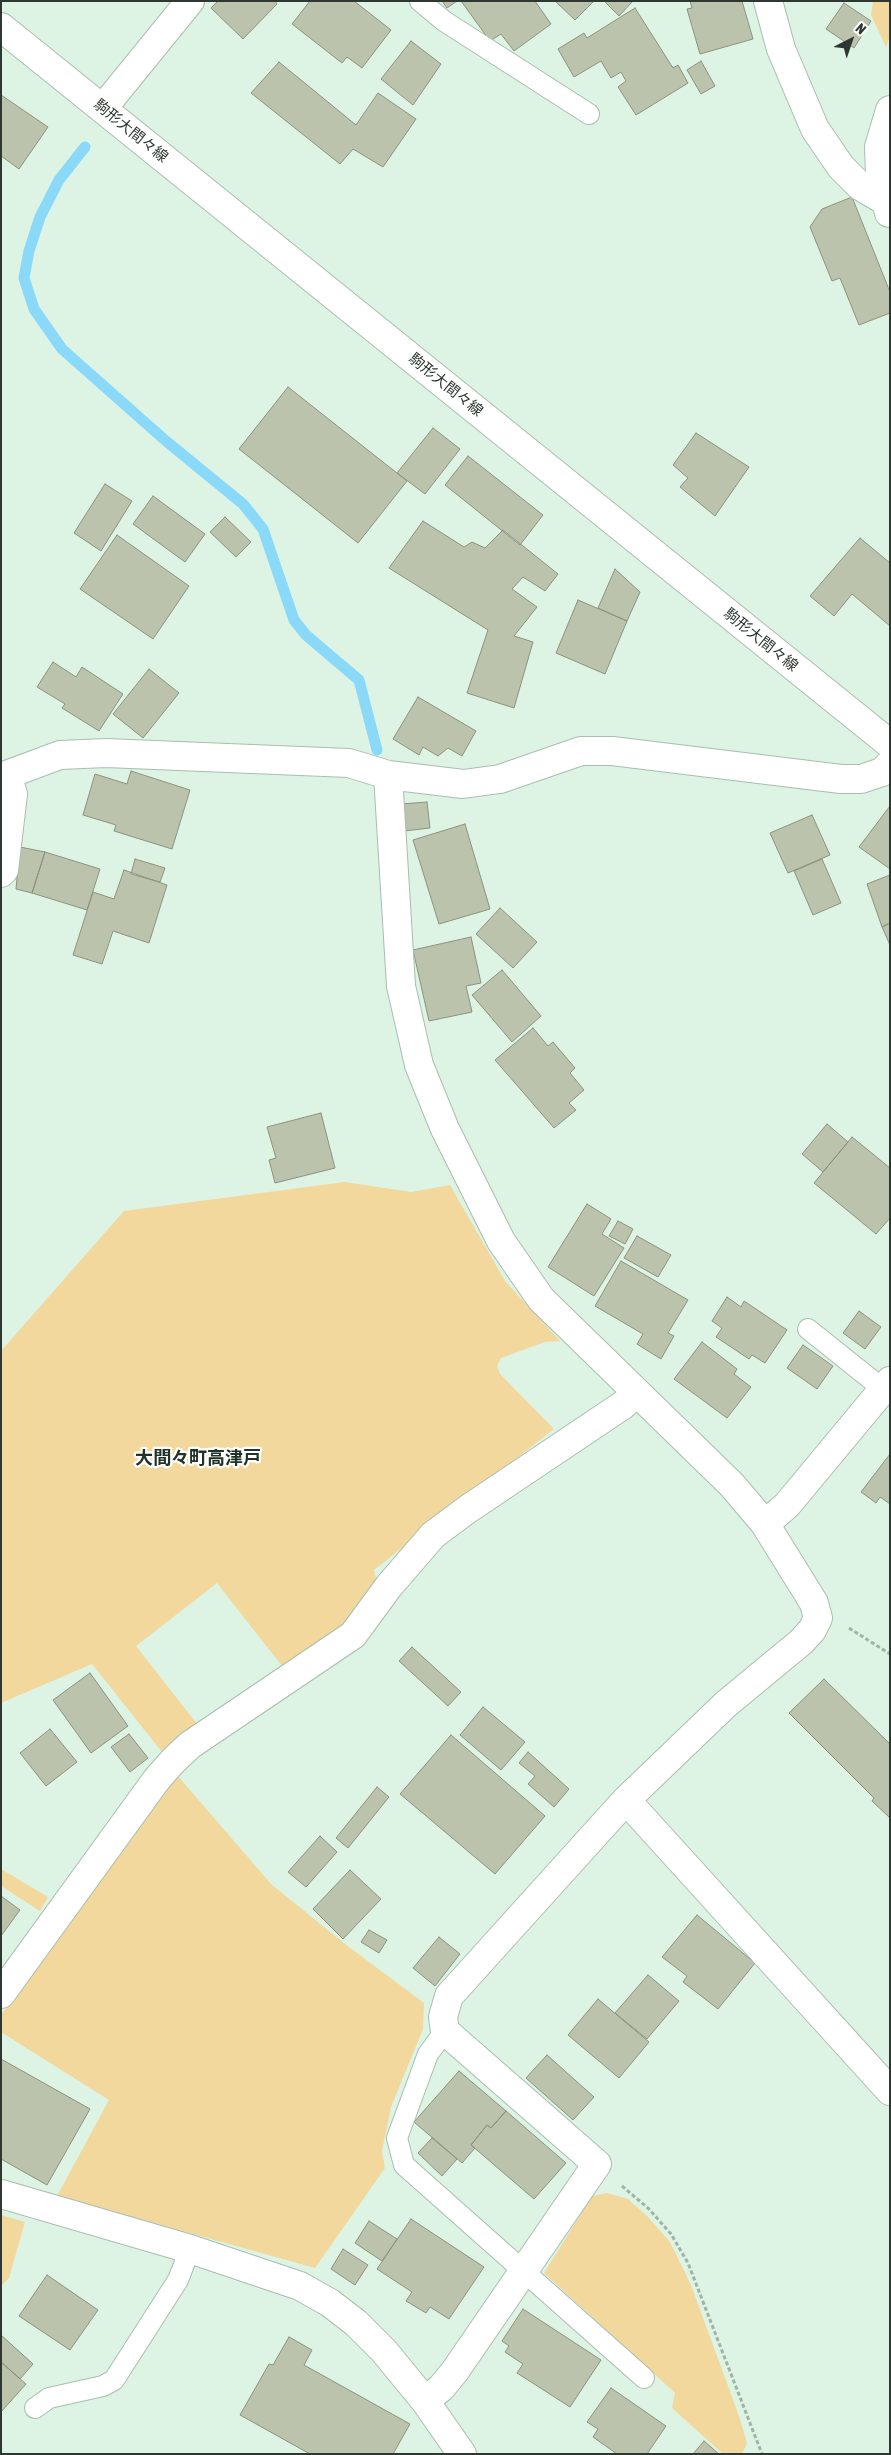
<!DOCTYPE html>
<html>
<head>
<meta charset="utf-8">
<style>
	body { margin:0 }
	#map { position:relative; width:891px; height:2455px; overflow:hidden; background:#ddf3e4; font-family:"Asap Condensed",sans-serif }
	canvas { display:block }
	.frame { position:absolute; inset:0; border:2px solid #2e3731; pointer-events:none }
	.north { position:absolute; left:826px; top:15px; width:50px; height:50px; -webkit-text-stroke:4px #fff; paint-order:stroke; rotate:41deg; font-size:14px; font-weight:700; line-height:20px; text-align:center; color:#2e3731 }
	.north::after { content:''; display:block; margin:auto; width:18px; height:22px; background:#2e3731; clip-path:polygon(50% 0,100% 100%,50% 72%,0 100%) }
</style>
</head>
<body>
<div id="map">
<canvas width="891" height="2455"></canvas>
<div class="frame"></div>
<div class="north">N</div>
</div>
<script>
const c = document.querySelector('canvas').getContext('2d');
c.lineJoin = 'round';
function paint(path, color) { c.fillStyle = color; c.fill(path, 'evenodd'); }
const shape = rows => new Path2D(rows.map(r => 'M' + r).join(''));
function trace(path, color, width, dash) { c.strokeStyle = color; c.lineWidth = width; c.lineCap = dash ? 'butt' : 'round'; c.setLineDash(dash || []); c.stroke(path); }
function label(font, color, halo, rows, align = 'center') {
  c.font = font + ' "Asap Condensed","Noto Sans JP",sans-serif'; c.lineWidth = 4.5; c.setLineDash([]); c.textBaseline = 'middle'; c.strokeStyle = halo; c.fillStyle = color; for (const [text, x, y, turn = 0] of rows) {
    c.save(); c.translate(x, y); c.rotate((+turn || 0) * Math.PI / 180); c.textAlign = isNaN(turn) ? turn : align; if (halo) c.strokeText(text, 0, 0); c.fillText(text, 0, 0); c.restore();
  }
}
const green = shape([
	[873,1,890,1,890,36,886,47,871,15],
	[345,1182,411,1192,450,1185,505,1281,560,1341,545,1342,501,1358,497,1366,500,1374,554,1429,374,1570,377,1583,351,1624,282,1666,217,1583,136,1646,201,1729,162,1752,92,1664,1,1703,1,1351,124,1211],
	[177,1775,271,1884,345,1944,424,2003,423,2029,391,2107,382,2151,385,2168,315,2268,57,2196,109,2100,1,2032,1,2015,159,1796],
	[1,1869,48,1897,40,1911,1,1886],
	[607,2193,628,2199,647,2216,670,2242,691,2285,739,2416,747,2443,742,2454,723,2454,672,2408,675,2393,544,2273,592,2196],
	[1,2215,25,2222,9,2278,1,2286]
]);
const stream = shape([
	[85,147,59,180,40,217,29,251,24,278,34,309,62,349,166,441,243,504,263,529,294,620,306,635,359,680,377,750]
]);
const building = shape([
	[218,1,275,1,277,4,243,39,211,8,218,1],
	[310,1,354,1,391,30,362,68,347,57,342,63,292,24,310,1],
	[442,1,457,1,447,8,442,1],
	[461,1,535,1,551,24,514,51,501,34,490,41,461,1],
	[555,1,594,1,575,20,555,1],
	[604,1,633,1,619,16,604,1],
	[690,1,742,1,753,39,700,54,687,9,692,8,690,1],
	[844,3,871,21,854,48,826,29,844,3],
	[635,8,673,68,678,65,688,83,636,115,618,87,626,81,621,72,611,78,601,61,574,77,558,49,584,33,587,38,635,8],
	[411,41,441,64,413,105,381,79,411,41],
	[701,61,715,86,701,94,687,70,701,61],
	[279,62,356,125,378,93,416,119,383,167,353,149,340,164,251,93,279,62],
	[1,95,48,127,19,169,1,156,1,95],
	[852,197,890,292,890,313,859,325,840,278,832,281,810,227,822,209,852,197],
	[288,387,407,481,358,543,239,449,288,387],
	[433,428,460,449,425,494,397,473,433,428],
	[696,433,749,467,715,516,680,487,688,478,673,465,696,433],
	[468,456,543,515,520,545,445,485,468,456],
	[105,484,132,501,101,551,74,533,105,484],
	[153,496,205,534,185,562,133,524,153,496],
	[225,517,251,542,236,557,210,532,225,517],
	[423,521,464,547,472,542,485,548,503,530,558,574,545,591,523,577,512,589,537,607,514,636,533,642,514,708,467,693,488,630,389,568,423,521],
	[117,535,189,586,153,639,80,589,117,535],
	[860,538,890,563,890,626,852,594,834,616,810,596,860,538],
	[615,569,640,592,627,621,598,608,615,569],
	[578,600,627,621,605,674,556,653,578,600],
	[53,662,76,677,82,667,123,694,99,731,62,708,65,704,37,687,53,662],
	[149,669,179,693,143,738,113,714,149,669],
	[418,697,476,731,462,756,448,748,438,756,423,747,419,755,393,739,418,697],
	[131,771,190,790,172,849,114,831,116,825,83,815,95,774,127,784,131,771],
	[427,802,430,828,404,831,401,804,427,802],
	[890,806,890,869,859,847,890,806],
	[812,815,830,855,788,873,770,833,812,815],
	[465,824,490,909,439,924,413,840,465,824],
	[20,847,45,852,32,893,16,889,20,847],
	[45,852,100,869,87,910,32,893,45,852],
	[135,859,165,868,160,882,131,874,135,859],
	[822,859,841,903,813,915,794,871,822,859],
	[124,870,167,885,149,943,113,931,102,964,73,955,93,892,114,899,124,870],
	[890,875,890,923,882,927,867,884,890,875],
	[500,908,537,942,513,968,476,934,500,908],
	[890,923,890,945,882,927,890,923],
	[471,937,481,983,466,986,472,1012,429,1021,413,950,471,937],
	[502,970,541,1016,512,1042,472,995,502,970],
	[533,1028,548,1046,553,1042,575,1068,570,1073,584,1090,569,1103,576,1110,554,1128,495,1060,533,1028],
	[321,1113,335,1168,275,1183,269,1160,276,1158,267,1127,321,1113],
	[827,1124,848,1142,823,1172,802,1154,827,1124],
	[852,1137,890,1168,890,1218,876,1234,814,1183,852,1137],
	[587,1204,611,1219,602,1234,624,1248,594,1296,548,1267,587,1204],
	[618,1221,633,1229,625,1244,609,1236,618,1221],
	[637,1236,671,1255,658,1277,624,1258,637,1236],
	[621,1261,688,1300,668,1333,674,1336,661,1359,637,1344,643,1334,595,1306,621,1261],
	[727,1297,741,1307,744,1301,787,1330,765,1363,752,1355,749,1359,716,1337,722,1328,712,1321,727,1297],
	[859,1311,881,1327,865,1349,843,1333,859,1311],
	[702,1342,737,1369,734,1374,751,1387,727,1418,674,1379,702,1342],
	[803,1345,833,1366,817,1389,787,1368,803,1345],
	[890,1454,890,1504,880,1497,876,1503,861,1492,890,1454],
	[412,1647,461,1692,448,1706,399,1661,412,1647],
	[90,1673,128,1726,91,1753,53,1700,90,1673],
	[824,1679,890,1744,890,1818,872,1801,874,1798,789,1713,824,1679],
	[483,1707,525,1742,501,1770,460,1735,483,1707],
	[50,1729,77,1762,46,1786,20,1753,50,1729],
	[129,1734,148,1758,130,1772,111,1747,129,1734],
	[451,1735,545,1816,495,1874,400,1794,451,1735],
	[528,1752,569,1789,554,1807,528,1784,535,1776,519,1763,528,1752],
	[377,1787,389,1797,348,1848,336,1838,377,1787],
	[320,1836,337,1852,306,1887,288,1872,320,1836],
	[350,1870,381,1899,343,1939,313,1909,350,1870],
	[1,1896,20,1910,1,1936,1,1896],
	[697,1915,755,1963,718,2009,683,1982,687,1976,662,1957,697,1915],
	[369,1930,387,1940,379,1953,361,1942,369,1930],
	[439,1937,460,1954,435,1986,413,1968,439,1937],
	[648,1975,679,2001,647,2039,615,2013,648,1975],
	[598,1999,649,2042,619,2078,568,2035,598,1999],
	[547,2055,594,2097,573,2120,526,2078,547,2055],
	[1,2059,90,2109,47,2185,1,2159,1,2059],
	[459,2071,506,2111,491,2128,487,2125,471,2145,475,2148,462,2163,414,2122,459,2071],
	[506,2111,566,2163,534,2199,471,2145,487,2125,491,2128,506,2111],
	[432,2138,457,2159,442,2176,418,2153,432,2138],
	[411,2219,484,2267,449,2319,430,2307,426,2313,406,2301,412,2292,377,2269,411,2219],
	[369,2221,397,2239,382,2261,355,2243,369,2221],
	[343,2249,368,2265,355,2285,331,2269,343,2249],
	[47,2275,98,2310,70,2350,19,2316,47,2275],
	[523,2309,601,2360,570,2407,517,2373,523,2364,505,2352,509,2346,502,2341,523,2309],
	[1,2335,33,2364,20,2379,1,2362,1,2335],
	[289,2337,312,2350,304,2365,410,2424,393,2454,310,2454,240,2415,269,2364,273,2365,289,2337],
	[1,2362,26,2384,1,2412,1,2362],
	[611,2388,666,2426,647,2454,617,2454,593,2437,598,2429,587,2422,611,2388],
	[704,2441,719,2454,693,2454,704,2441]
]);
const path = shape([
	[849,1628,890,1654],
	[622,2186,649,2209,671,2234,688,2263,762,2454]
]);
const service = shape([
	[420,1,444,21,589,114],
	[808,1329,883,1389],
	[445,2031,428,2054,397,2138,404,2165,644,2378],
	[35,2408,49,2398,103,2386,114,2380,178,2280,190,2249]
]);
const minor = shape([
	[768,1,781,49,815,129,841,167,860,186,887,202],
	[103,108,190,1],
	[889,213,880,174,879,147,890,110],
	[388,775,401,986,419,1065,445,1129,501,1241,541,1299,732,1485,765,1524,814,1603,818,1618,812,1630,801,1642,726,1704,626,1800,449,1996,443,2017,445,2031,597,2164,455,2371,441,2388,425,2401],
	[1,777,60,755,106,753,349,763,388,775,463,784,500,779,581,751,612,751,841,779,861,779,882,772,890,764],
	[1,873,4,870,13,794,7,775],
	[765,1524,787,1505,890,1381],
	[626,1800,890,2091],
	[1,1994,157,1779,173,1761,190,1745,353,1635,389,1586,433,1535,468,1509,623,1405,636,1393],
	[1,2194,190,2249,300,2286,330,2303,356,2323,384,2351,425,2401,462,2454]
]);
const secondary = shape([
	[1,27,890,744]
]);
const streetNames = [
	["駒形大間々線",131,131,39],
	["駒形大間々線",446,385,39],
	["駒形大間々線",761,640,39]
];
const quarterNames = [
	["大間々町高津戸",198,1458]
];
paint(green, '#f2d89c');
trace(stream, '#8bd9f9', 11);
paint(building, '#bcc3ac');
trace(building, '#8c927d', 1);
trace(service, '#a8beaf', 22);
trace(minor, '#a8beaf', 30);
trace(secondary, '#a8beaf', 30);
trace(path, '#a1b3a7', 3, [4, 2.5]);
trace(service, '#fff', 20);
trace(minor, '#fff', 28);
trace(secondary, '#fff', 28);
label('15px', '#2e3731', '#fff', streetNames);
label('bold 18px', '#213327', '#fff', quarterNames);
</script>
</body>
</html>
